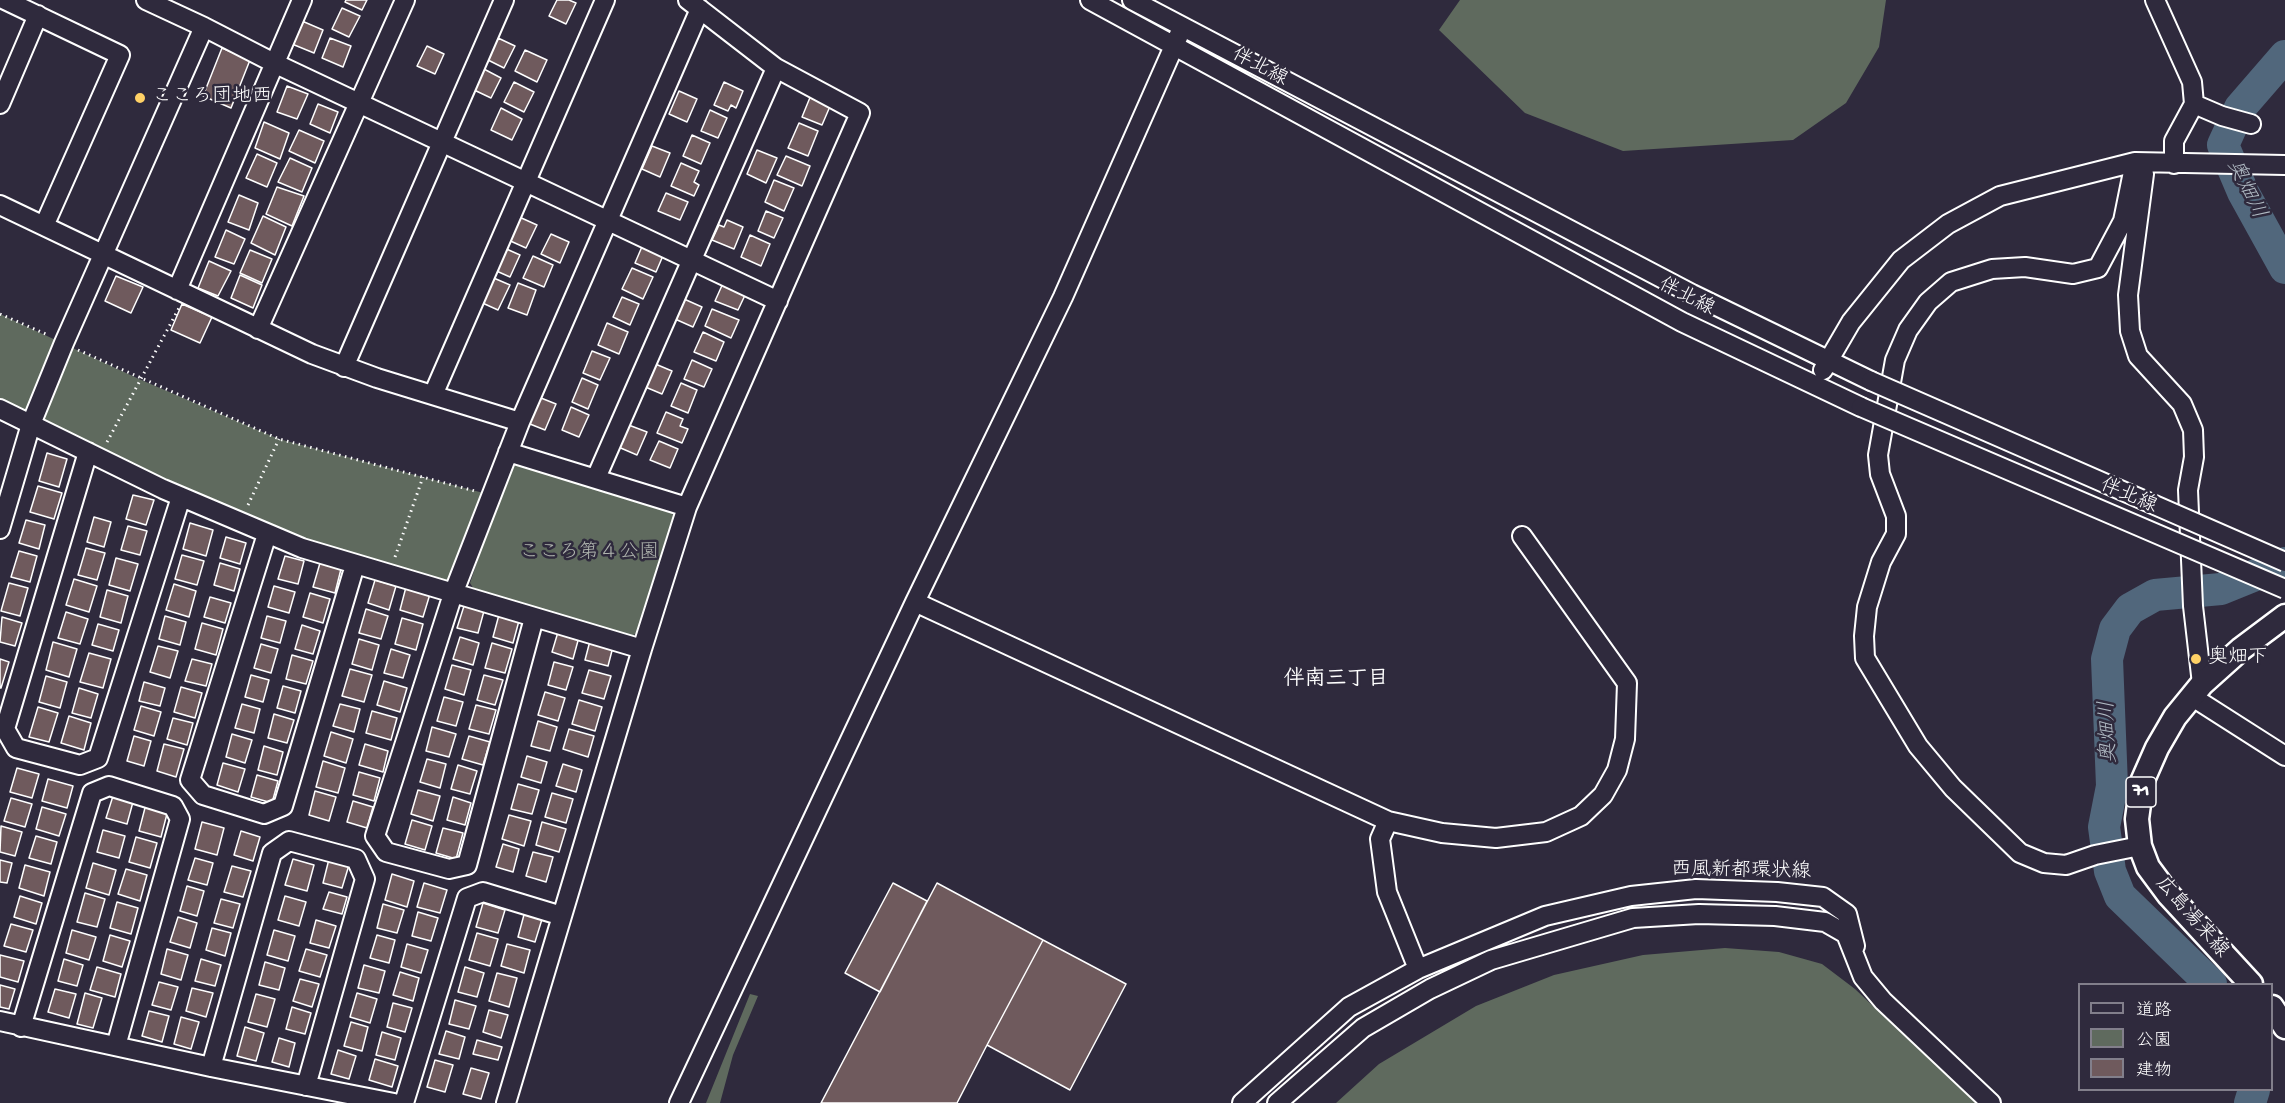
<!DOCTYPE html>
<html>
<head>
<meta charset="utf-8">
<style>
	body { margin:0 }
	#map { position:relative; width:2285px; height:1103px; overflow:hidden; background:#2f2a3d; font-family:"Gochi Hand","Klee One",sans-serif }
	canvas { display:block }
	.legend { position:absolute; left:2078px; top:983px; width:195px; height:108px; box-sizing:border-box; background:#2f2a3d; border:2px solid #827f8b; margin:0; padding:8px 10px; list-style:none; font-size:18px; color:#fff }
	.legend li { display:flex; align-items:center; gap:12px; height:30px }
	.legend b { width:30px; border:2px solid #827f8b }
</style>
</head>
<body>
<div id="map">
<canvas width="2285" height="1103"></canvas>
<ul class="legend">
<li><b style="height:8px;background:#2f2a3d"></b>道路</li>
<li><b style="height:16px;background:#5f6a5e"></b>公園</li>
<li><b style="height:16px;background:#6f5a5d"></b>建物</li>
</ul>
</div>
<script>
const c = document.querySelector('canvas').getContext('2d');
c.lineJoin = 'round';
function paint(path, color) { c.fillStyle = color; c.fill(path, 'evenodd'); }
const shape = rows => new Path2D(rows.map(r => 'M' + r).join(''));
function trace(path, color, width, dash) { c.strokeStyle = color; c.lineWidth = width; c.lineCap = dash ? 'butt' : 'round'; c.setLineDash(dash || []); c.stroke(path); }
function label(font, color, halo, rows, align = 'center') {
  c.font = font + ' "Gochi Hand","Klee One",sans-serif'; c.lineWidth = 5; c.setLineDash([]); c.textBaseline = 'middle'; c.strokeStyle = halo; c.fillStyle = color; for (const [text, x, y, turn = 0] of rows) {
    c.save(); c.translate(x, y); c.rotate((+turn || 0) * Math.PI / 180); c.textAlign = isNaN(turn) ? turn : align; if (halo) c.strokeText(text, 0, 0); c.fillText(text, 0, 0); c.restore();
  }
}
const green = shape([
	[1460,0,1886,0,1879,47,1846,103,1793,140,1623,151,1525,113,1439,30],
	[0,314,139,379,279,439,491,495,453,594,239,523,0,409],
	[519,463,667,504,674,517,639,632,628,638,477,594,470,583,508,470],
	[1725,948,1779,952,1822,964,1855,989,1976,1103,1336,1103,1379,1064,1476,1006,1554,975,1643,955],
	[750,994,758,996,733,1055,720,1103,706,1103]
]);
const river = shape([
	[2285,56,2240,108,2223,145,2243,192,2285,268],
	[2211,984,2120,896,2110,871,2104,827,2112,786,2107,659,2115,629,2130,609,2155,595,2221,589,2285,563],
	[2250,1103,2254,1090]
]);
const building = shape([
	[346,0,367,0,362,10,345,2,346,0],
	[557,0,569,0,576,3,566,24,549,16,557,0],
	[342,8,360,16,349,37,332,29,342,8],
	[302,21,323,30,314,53,292,44,302,21],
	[330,38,351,46,343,67,322,58,330,38],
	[498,38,515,46,504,68,488,60,498,38],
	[427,46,444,54,435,74,417,66,427,46],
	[222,48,250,60,231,108,203,96,222,48],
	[525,50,547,60,537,82,515,71,525,50],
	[482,68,501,78,491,98,472,89,482,68],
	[514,82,534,92,524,112,504,102,514,82],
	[724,82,743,91,736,108,731,105,728,111,714,105,724,82],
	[287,86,308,94,297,119,277,112,287,86],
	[679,91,697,99,687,122,669,114,679,91],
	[811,95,831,104,822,125,802,117,811,95],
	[318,104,338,112,330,133,310,124,318,104],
	[501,108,522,119,512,140,491,130,501,108],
	[710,110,727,118,718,138,701,131,710,110],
	[264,122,289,133,280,159,255,148,264,122],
	[799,123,818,131,808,156,788,148,799,123],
	[299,130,324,141,315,163,289,151,299,130],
	[692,135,710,143,701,164,683,156,692,135],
	[652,146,670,153,660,177,642,169,652,146],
	[757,150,777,158,766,183,747,174,757,150],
	[257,154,277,163,267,187,246,178,257,154],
	[786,156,810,166,802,186,777,175,786,156],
	[290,158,312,168,302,192,278,182,290,158],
	[681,163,699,171,694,182,699,185,694,196,671,186,681,163],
	[774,180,794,188,784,211,765,202,774,180],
	[277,187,304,196,292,226,266,214,277,187],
	[666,193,688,202,680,220,658,211,666,193],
	[239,195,258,203,249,230,228,222,239,195],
	[766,211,783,218,774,238,758,231,766,211],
	[263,216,286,227,275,255,251,243,263,216],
	[517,216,537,225,526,248,506,239,517,216],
	[727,220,743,227,734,249,712,240,719,225,724,227,727,220],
	[226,230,245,239,234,264,215,257,226,230],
	[551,234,569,242,560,263,541,254,551,234],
	[750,235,770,244,761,266,741,257,750,235],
	[644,242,665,251,656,272,635,263,644,242],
	[502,247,520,255,510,277,492,269,502,247],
	[250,250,272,259,262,283,240,273,250,250],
	[533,256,553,265,544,287,523,278,533,256],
	[209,261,231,271,218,296,198,288,209,261],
	[632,268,653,277,643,299,622,289,632,268],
	[240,275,262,285,253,308,231,298,240,275],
	[116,276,143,287,131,313,105,301,116,276],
	[489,276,510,285,498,310,478,301,489,276],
	[724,281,747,291,738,310,715,301,724,281],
	[518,283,536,290,527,315,508,308,518,283],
	[622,297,639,304,630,325,613,317,622,297],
	[684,299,702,307,693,327,675,319,684,299],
	[182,304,212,317,200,343,171,330,182,304],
	[712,309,739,320,731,338,705,326,712,309],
	[607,323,628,332,619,354,598,345,607,323],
	[703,332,724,342,716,361,694,352,703,332],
	[592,351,610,358,600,380,583,373,592,351],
	[692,360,712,369,704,387,684,379,692,360],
	[653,363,672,371,662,394,643,386,653,363],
	[582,378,598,385,588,409,572,402,582,378],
	[681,383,697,390,688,413,671,406,681,383],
	[536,396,556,404,545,430,525,422,536,396],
	[571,407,589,415,579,437,562,430,571,407],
	[666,412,683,419,680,426,688,429,682,443,657,433,666,412],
	[626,424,647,432,637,455,616,446,626,424],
	[659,441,678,449,670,468,650,460,659,441],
	[47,453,67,459,59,487,39,481,47,453],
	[38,486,62,493,54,519,30,512,38,486],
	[133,495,154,500,146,525,126,519,133,495],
	[94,517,111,522,104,547,87,542,94,517],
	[26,520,45,525,39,549,19,543,26,520],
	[190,523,213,530,206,556,183,549,190,523],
	[128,526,147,531,140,555,121,550,128,526],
	[226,537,246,543,240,564,220,558,226,537],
	[86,548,105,553,97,580,78,575,86,548],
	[19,551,37,556,30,582,11,577,19,551],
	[182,555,204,561,197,585,175,579,182,555],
	[285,556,304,561,298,584,278,579,285,556],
	[116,558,138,564,130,591,109,585,116,558],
	[220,563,240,569,234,591,214,585,220,563],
	[320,563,341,569,335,593,313,587,320,563],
	[74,579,97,586,89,612,66,605,74,579],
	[375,580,396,586,389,610,368,603,375,580],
	[9,583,28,588,20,616,1,611,9,583],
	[174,584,196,591,189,617,166,610,174,584],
	[274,586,295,592,289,613,268,607,274,586],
	[406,587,430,594,423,617,400,610,406,587],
	[107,590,128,596,121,623,100,617,107,590],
	[310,593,330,599,323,623,303,617,310,593],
	[210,597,231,603,225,623,204,617,210,597],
	[464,606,484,611,478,633,457,628,464,606],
	[366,609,388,616,381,639,359,633,366,609],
	[500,611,520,617,513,643,493,637,500,611],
	[66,612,88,619,80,644,58,638,66,612],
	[165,616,186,622,180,645,159,639,165,616],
	[267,616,286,621,280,643,261,638,267,616],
	[2,617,22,623,15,646,0,642,2,617],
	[402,618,423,624,416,650,395,644,402,618],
	[202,623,223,629,216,655,195,649,202,623],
	[98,624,119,630,113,651,92,645,98,624],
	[302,625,320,631,313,654,295,649,302,625],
	[558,632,579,637,573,659,552,652,558,632],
	[460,637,479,643,473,665,453,659,460,637],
	[591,637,614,643,608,666,585,660,591,637],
	[359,639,379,645,372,670,352,664,359,639],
	[53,642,77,649,69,677,46,670,53,642],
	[492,643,512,649,505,673,485,668,492,643],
	[261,644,278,649,271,673,254,668,261,644],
	[158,646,178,651,170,678,150,672,158,646],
	[391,649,410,655,403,678,384,673,391,649],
	[89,653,111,659,103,688,80,682,89,653],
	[292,655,313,661,306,684,286,679,292,655],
	[0,659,9,662,1,688,0,688,0,659],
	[192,659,212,664,206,686,185,681,192,659],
	[554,662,573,667,566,690,548,685,554,662],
	[452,665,471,670,464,695,445,689,452,665],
	[350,669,372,675,364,702,342,696,350,669],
	[589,670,611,676,604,699,582,693,589,670],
	[251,675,269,680,263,702,245,697,251,675],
	[484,675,503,680,495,705,477,700,484,675],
	[46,676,67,682,60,708,39,702,46,676],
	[384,681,407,688,400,712,377,705,384,681],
	[144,682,165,688,160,706,139,701,144,682],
	[283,686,301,691,295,713,277,708,283,686],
	[181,687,202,693,195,718,174,712,181,687],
	[79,688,98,694,91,718,72,713,79,688],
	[545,692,565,698,558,721,538,715,545,692],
	[444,697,463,702,456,726,437,721,444,697],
	[579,700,602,707,595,731,572,724,579,700],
	[242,704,260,709,254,733,235,728,242,704],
	[340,704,360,709,354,732,333,726,340,704],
	[476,705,496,710,489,734,469,729,476,705],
	[141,706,161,712,154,736,134,730,141,706],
	[38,707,58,713,49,742,29,737,38,707],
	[372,711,397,718,391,740,366,733,372,711],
	[274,714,294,720,287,743,268,738,274,714],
	[69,716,91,723,84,750,61,743,69,716],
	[173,718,193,723,187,745,167,739,173,718],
	[538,721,557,727,550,751,531,746,538,721],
	[432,727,456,734,449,757,426,751,432,727],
	[569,729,594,736,588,757,563,749,569,729],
	[331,732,353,739,346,763,324,756,331,732],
	[232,734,252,740,245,763,226,757,232,734],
	[134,736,151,741,144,766,127,761,134,736],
	[469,736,490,742,483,765,462,759,469,736],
	[164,744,184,749,176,777,157,771,164,744],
	[365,744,388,751,383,772,359,765,365,744],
	[264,746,283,752,277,775,258,770,264,746],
	[527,756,547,762,541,783,521,777,527,756],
	[427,759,446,764,440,788,420,782,427,759],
	[323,761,345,768,338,793,316,787,323,761],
	[223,763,245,769,238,792,217,785,223,763],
	[563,764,582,770,576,792,556,786,563,764],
	[458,765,477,771,470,794,451,789,458,765],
	[17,768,39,774,32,798,10,792,17,768],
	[359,772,380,778,374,801,353,795,359,772],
	[257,775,278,781,272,803,251,797,257,775],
	[48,779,73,786,67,808,42,801,48,779],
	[518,784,539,790,532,814,511,809,518,784],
	[418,790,440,796,433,821,411,814,418,790],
	[315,791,336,797,329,821,309,815,315,791],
	[552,793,573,799,566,823,545,817,552,793],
	[113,796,133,802,127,824,106,818,113,796],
	[453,797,471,803,465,825,447,820,453,797],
	[11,798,32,804,25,827,4,821,11,798],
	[353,801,373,807,367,828,347,822,353,801],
	[146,804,168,810,161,837,139,831,146,804],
	[42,807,66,814,59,836,36,829,42,807],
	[509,815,531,821,524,846,502,839,509,815],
	[412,820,432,826,425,850,405,844,412,820],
	[202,822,224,828,217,855,195,849,202,822],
	[542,822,566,829,559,852,536,845,542,822],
	[1,826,22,832,15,856,0,852,1,826],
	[443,828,463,833,456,859,436,853,443,828],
	[103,830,125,836,119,858,97,852,103,830],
	[241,831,260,837,253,861,234,855,241,831],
	[36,836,57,842,51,864,29,858,36,836],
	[136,837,157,843,150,868,129,862,136,837],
	[503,844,519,849,513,872,496,867,503,844],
	[533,852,553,857,546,882,526,876,533,852],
	[195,858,213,863,207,885,188,880,195,858],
	[293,859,314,865,307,891,285,885,293,859],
	[329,859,349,865,342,888,323,883,329,859],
	[0,860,12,863,7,883,0,882,0,860],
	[93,863,116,870,109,895,86,888,93,863],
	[25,865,50,872,44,896,19,888,25,865],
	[232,866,251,871,243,897,224,892,232,866],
	[126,869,147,875,140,901,118,894,126,869],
	[392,874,414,881,407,907,385,900,392,874],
	[424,883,447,890,440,913,417,907,424,883],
	[893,883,927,901,880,992,845,973,893,883],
	[937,883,1043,940,987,1045,957,1103,821,1103,937,883],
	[187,886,204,891,197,916,180,911,187,886],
	[329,892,347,897,342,914,323,909,329,892],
	[85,893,105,899,97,927,77,922,85,893],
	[20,896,42,903,36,924,14,917,20,896],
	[285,896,306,902,299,926,278,920,285,896],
	[221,899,240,904,233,928,214,923,221,899],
	[117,902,138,908,131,934,110,928,117,902],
	[483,903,505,910,498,933,476,927,483,903],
	[383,904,404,910,397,933,377,928,383,904],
	[525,911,543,916,535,942,518,937,525,911],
	[418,912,438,918,431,941,412,936,418,912],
	[178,917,197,923,190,948,170,942,178,917],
	[316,920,336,926,329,948,310,943,316,920],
	[11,924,33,930,26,952,4,946,11,924],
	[212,928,231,933,225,956,206,950,212,928],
	[72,930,96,937,89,960,66,953,72,930],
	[274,930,295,936,288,961,267,955,274,930],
	[477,933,498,939,490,966,469,960,477,933],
	[110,935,130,941,122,967,103,961,110,935],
	[377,935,395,940,389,963,370,958,377,935],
	[1043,940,1126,984,1070,1090,987,1045,1043,940],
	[407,944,428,950,421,973,401,967,407,944],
	[507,944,530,950,524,973,501,966,507,944],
	[167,949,188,955,181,980,161,974,167,949],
	[306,949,327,955,320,977,299,971,306,949],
	[0,955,24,961,18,982,0,977,0,955],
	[64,959,83,965,77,986,58,981,64,959],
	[201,959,221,965,215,986,195,981,201,959],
	[265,962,285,968,279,990,259,985,265,962],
	[364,965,385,971,379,993,358,988,364,965],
	[97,967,121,974,115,997,90,990,97,967],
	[465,967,484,973,477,997,458,992,465,967],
	[400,972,419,978,413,1001,393,995,400,972],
	[497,973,517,978,509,1007,489,1001,497,973],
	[300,979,319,984,312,1007,293,1001,300,979],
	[159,982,178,987,171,1010,152,1005,159,982],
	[0,985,15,989,9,1009,0,1007,0,985],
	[192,988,213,993,206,1017,186,1011,192,988],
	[55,989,76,994,69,1018,48,1012,55,989],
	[85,993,102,998,93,1028,77,1024,85,993],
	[357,993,377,999,370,1023,350,1017,357,993],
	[256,994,275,999,267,1027,248,1022,256,994],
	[455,1000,476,1006,469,1029,449,1024,455,1000],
	[393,1003,412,1008,405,1032,387,1027,393,1003],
	[292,1007,311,1013,305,1034,286,1029,292,1007],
	[489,1010,508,1015,501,1038,483,1032,489,1010],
	[149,1011,169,1016,162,1042,142,1036,149,1011],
	[181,1017,199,1022,191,1049,174,1044,181,1017],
	[351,1022,368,1027,362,1051,344,1046,351,1022],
	[245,1027,264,1033,256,1061,237,1056,245,1027],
	[446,1031,465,1037,459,1059,439,1054,446,1031],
	[382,1032,401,1038,395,1060,376,1055,382,1032],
	[279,1038,295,1043,289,1067,272,1062,279,1038],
	[477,1040,502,1047,498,1060,473,1054,477,1040],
	[338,1050,356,1056,349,1079,331,1074,338,1050],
	[375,1059,398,1066,392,1087,369,1080,375,1059],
	[435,1060,453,1065,445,1092,427,1087,435,1060],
	[471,1068,489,1073,481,1099,463,1094,471,1068]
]);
const path = shape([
	[0,314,48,335],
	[78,350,279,439,475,491],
	[107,442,179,308],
	[248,505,279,439],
	[395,557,423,477]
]);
const minor = shape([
	[5,0,120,55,44,226],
	[1090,0,1682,322,1861,407],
	[1132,0,1692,294,1871,381],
	[2155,0,2192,82,2194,104,2174,141,2174,164],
	[204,27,274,63,778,301],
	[0,104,38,15],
	[2194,104,2222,116,2251,124],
	[2135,162,2123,221,2098,268,2073,274,2025,267,1992,269,1951,282,1928,302,1908,330,1895,360,1878,455,1880,474,1896,516,1896,534,1881,562,1867,607,1864,636,1865,658,1918,746,1953,788,2020,853,2044,863,2066,865,2095,855,2140,846],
	[2144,174,2128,295,2130,331,2138,356,2182,404,2193,430,2194,457,2188,490,2193,606,2202,684],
	[0,205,312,354,377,378,520,422],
	[177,290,302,0],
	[258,329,405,0],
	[344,367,504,0],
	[1823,370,1851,322,1901,260,1948,224,2000,196,2135,162,2285,165],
	[433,395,605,0],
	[0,409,163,489,302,548,642,649,506,1103],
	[88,452,5,729,16,748,80,765,98,758,181,497],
	[508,452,687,507],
	[596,478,776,68],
	[0,529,31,424,64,343,204,27,146,0],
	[267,534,190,780,203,795,264,814,283,806,355,565],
	[915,602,1388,821,1442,833,1496,838,1546,832,1581,816,1603,795,1617,770,1625,739,1627,683,1522,536],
	[534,618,467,865,449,869,386,852,375,836,453,594,520,422,700,9],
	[642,649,687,507,860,113,776,68,688,0],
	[2191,696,2285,756],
	[1388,821,1380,839,1387,892,1418,969],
	[0,1021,211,1067,394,1103],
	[21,1027,92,793,109,786,173,806,180,819,116,1046],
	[211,1067,272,853,289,841,356,859,365,879,306,1086],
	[404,1103,467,898,483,892,562,916],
	[679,1103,915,602,1063,297,1182,28],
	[1242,1103,1349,1007,1418,969,1545,916,1631,896,1696,889,1777,892,1823,897,1847,914,1855,946],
	[1277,1103,1363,1028,1430,989,1491,960,1633,918,1699,914,1775,916,1825,922,1846,934,1863,977,1883,1001,1991,1103]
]);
const major = shape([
	[2251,984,2168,894,2148,867,2140,846,2137,819,2142,782,2157,748,2175,717,2202,684,2241,649,2285,616],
	[2272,1007,2285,1027]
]);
const minorBridge = shape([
	[1871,381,2285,562],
	[1861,407,2285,589]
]);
const markers = [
	[140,98,6,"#ffd166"],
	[2196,659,6,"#ffd166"]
];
const shields = [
	[2141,792,30]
];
const shieldNames = [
	["71",2141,792]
];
const streetNames = [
	["伴北線",1259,68,28],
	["伴北線",1686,298,27],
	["伴北線",2128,497,23],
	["西風新都環状線",1741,872,1],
	["広島湯来線",2191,918,49]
];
const poiNames = [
	["こころ団地西",152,98],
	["奥畑下",2208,659]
];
const parkNames = [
	["こころ第４公園",589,554]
];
const waterNames = [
	["奥畑川",2245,190,64],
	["奥畑川",2110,732,-92]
];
const neighbourhoodNames = [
	["伴南三丁目",1336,681]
];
paint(green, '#5f6a5e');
trace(river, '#51677c', 32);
paint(building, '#6f5a5d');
trace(building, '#fff', 1.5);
trace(minor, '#fff', 22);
trace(major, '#fff', 27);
trace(path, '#fff', 3, [1.5, 4.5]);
trace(minor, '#2f2a3d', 18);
trace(major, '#2f2a3d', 22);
trace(minorBridge, '#fff', 22, []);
trace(minorBridge, '#2f2a3d', 18);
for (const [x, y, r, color] of markers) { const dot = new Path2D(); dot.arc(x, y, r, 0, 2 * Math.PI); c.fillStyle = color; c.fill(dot); trace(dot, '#2f2a3d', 2); }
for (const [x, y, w] of shields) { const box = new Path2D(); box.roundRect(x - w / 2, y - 15, w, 30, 4.5); c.fillStyle = '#2f2a3d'; c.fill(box); trace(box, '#fff', 1.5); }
label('bold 18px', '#fff', null, shieldNames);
label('20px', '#fff', '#2f2a3d', streetNames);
label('20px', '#fff', '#2f2a3d', poiNames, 'left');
label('20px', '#afb4ae', '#2f2a3d', parkNames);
label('italic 21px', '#b1bbc4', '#2f2a3d', waterNames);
label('bold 21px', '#fff', '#2f2a3d', neighbourhoodNames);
</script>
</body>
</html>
